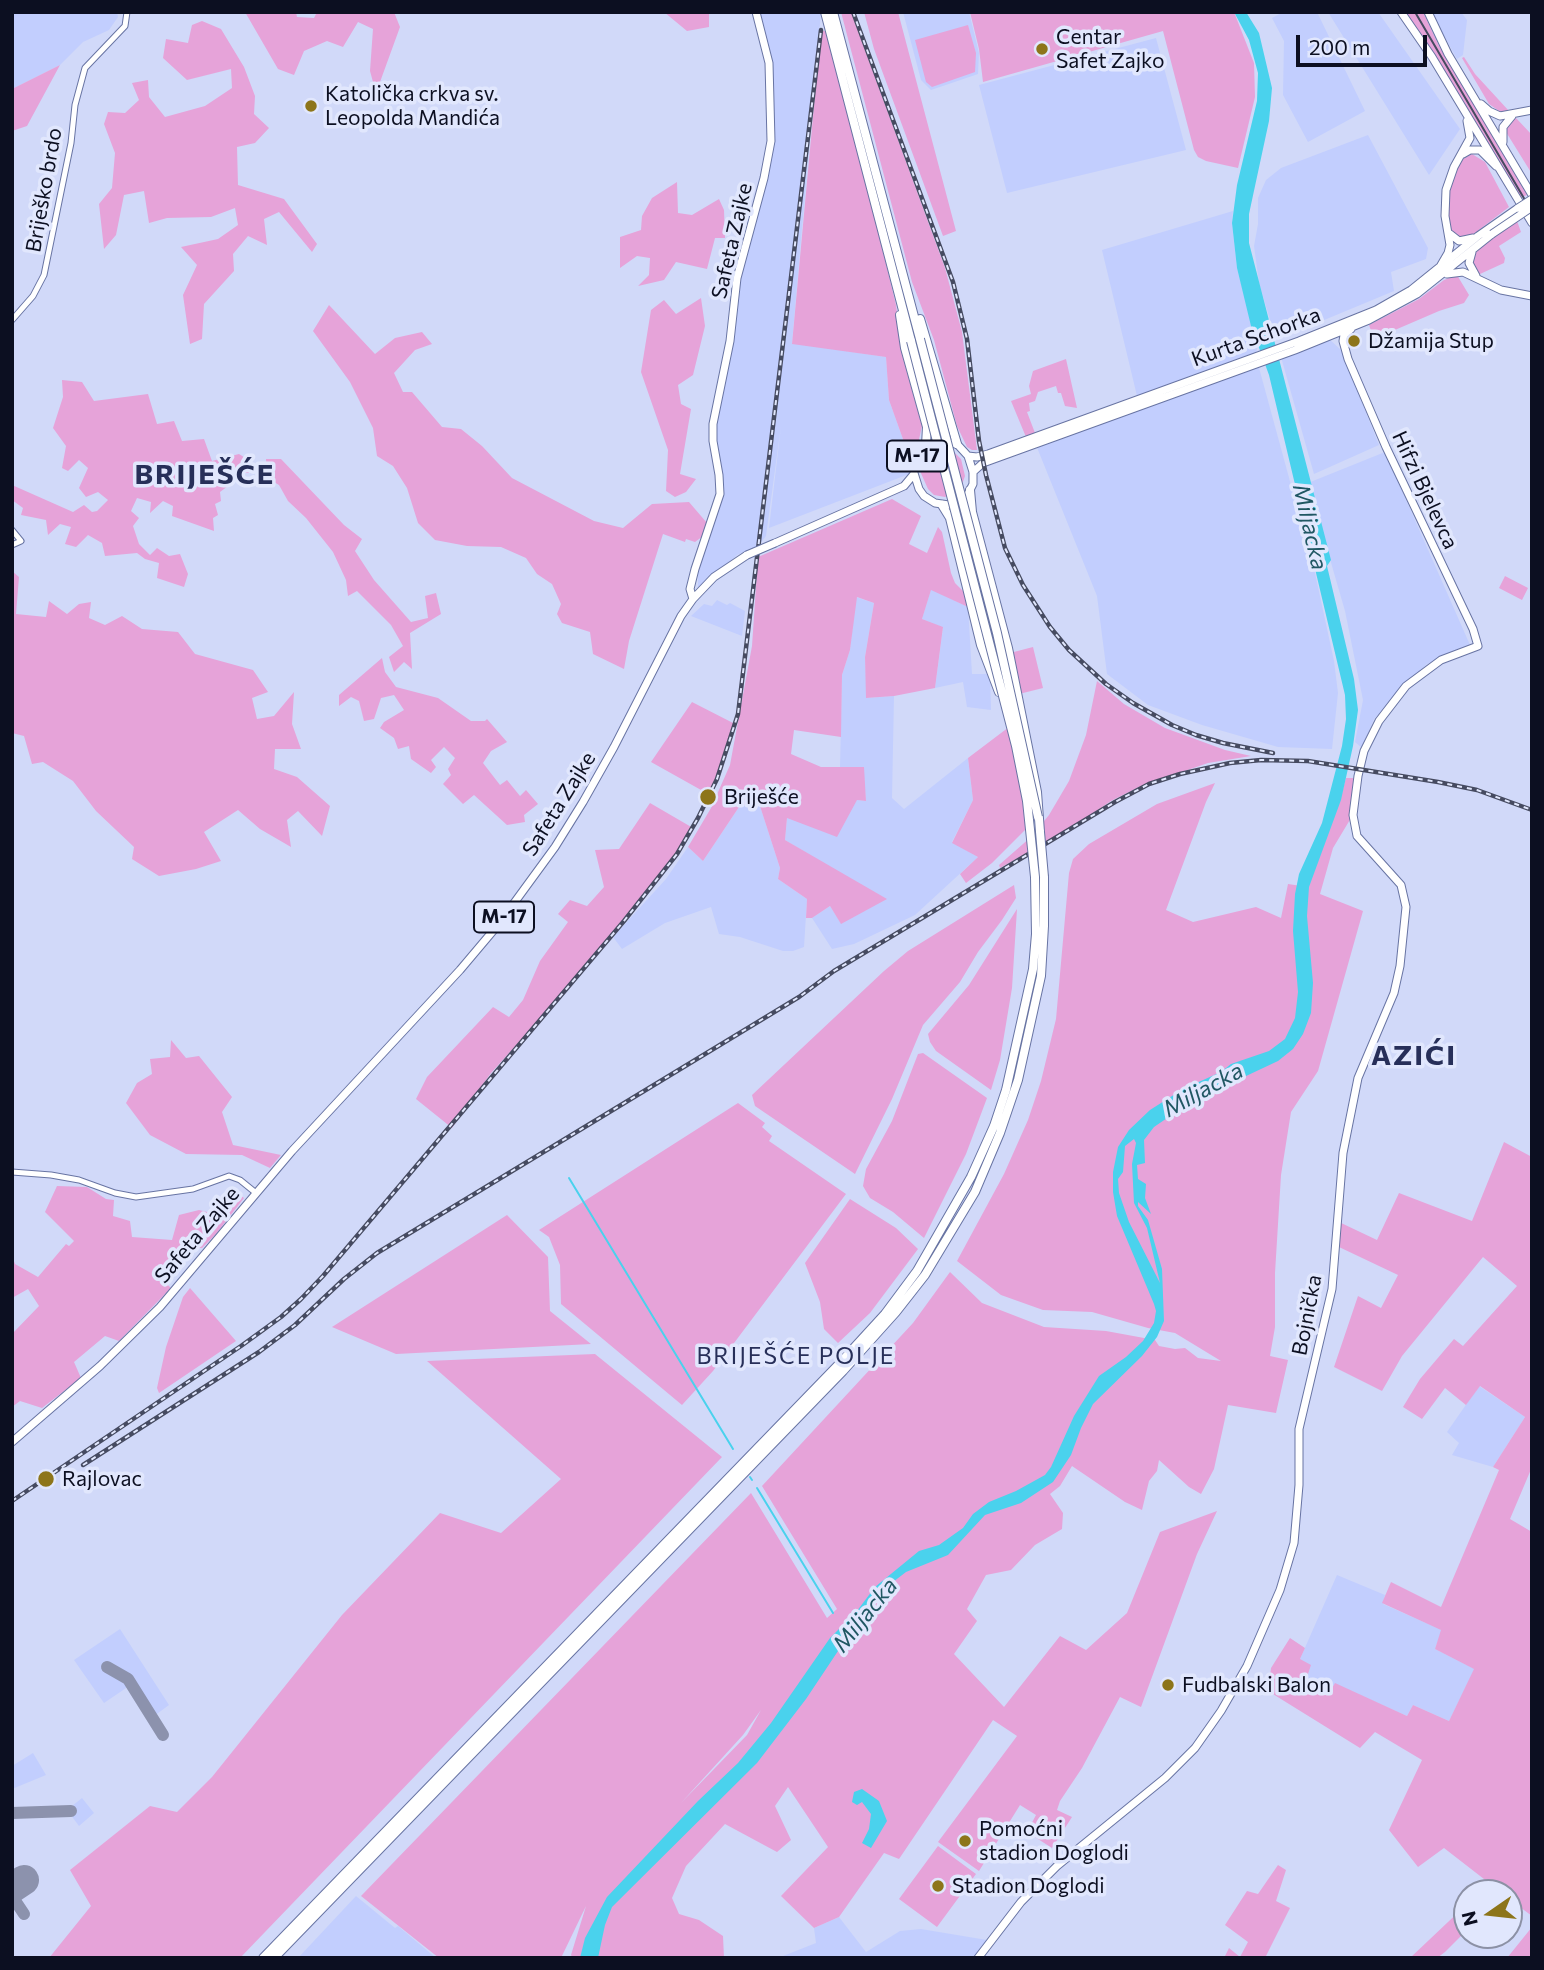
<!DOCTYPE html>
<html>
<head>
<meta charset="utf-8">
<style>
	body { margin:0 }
	#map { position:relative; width:1544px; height:1970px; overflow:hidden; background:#d1d9f9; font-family:Commissioner,sans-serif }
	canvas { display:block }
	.frame { position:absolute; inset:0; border:14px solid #0c0f21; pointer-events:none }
	.north { position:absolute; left:1453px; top:1879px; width:70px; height:70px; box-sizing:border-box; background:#e1e7fd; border:2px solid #8c91a5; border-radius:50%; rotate:256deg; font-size:19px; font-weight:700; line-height:28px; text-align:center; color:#0c0f21 }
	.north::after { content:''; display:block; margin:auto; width:24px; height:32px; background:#8d751a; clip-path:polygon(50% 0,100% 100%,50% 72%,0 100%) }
	.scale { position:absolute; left:1296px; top:35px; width:131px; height:32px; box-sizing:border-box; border:4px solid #0c0f21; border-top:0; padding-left:9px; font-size:21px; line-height:24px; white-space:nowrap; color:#0c0f21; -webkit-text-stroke:5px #e1e7fd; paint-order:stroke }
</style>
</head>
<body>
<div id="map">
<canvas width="1544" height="1970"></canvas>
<div class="frame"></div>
<div class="north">N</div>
<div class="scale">200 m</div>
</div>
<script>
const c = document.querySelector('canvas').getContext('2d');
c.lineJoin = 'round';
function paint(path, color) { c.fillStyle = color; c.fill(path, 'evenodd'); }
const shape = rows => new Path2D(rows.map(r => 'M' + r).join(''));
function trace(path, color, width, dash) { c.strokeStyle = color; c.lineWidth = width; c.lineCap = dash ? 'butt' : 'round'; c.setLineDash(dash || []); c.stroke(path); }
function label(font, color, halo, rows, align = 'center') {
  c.font = font + ' Commissioner,sans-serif'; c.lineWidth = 7; c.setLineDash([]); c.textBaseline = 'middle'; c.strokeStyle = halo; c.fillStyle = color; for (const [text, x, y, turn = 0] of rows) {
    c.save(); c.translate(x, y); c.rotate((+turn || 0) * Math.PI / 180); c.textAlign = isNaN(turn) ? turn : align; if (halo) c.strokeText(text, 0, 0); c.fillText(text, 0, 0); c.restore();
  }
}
const built = shape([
	[12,12,117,12,118,17,109,30,83,42,60,65,12,89],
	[756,12,821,12,792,343,886,357,889,400,910,459,909,474,769,528,781,426,766,536,759,545,737,555,698,591,698,558,720,494,713,441,733,313,771,141,770,82],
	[903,12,969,12,979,53,978,74,931,90,921,80],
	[1283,12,1317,12,1365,111,1308,142,1283,95,1284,41,1272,18],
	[1328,12,1378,12,1460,129,1429,175],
	[1434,12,1461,12,1467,20,1463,55,1457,59,1431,13],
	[1156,38,1186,150,1007,193,979,85],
	[1368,135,1428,248,1426,259,1391,272,1394,291,1276,340,1259,283,1254,246,1258,224,1258,198,1266,180,1281,168],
	[1233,211,1232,223,1237,268,1258,346,1256,352,1137,396,1102,250],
	[1329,339,1341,350,1379,445,1314,474,1281,357],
	[1258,364,1315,573,1334,661,1338,693,1332,749,1278,747,1202,725,1148,705,1107,674,1097,596,1036,445],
	[1385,452,1470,645,1427,664,1374,719,1362,748,1355,742,1363,700,1345,611,1308,483],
	[931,589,968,607,972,674,990,674,991,710,967,707,963,682,935,688,943,628,922,619],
	[856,597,874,603,865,657,867,698,894,696,892,798,904,809,968,758,973,800,952,842,978,857,915,915,854,944,832,949,812,918,830,906,841,923,831,868,785,840,787,818,857,800,866,801,863,767,840,768,842,675,850,650],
	[717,600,727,605,730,603,745,611,742,636,691,616,704,604,712,606],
	[754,801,759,803,780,868,778,879,807,899,804,947,793,951,783,951,740,937,719,934,711,907,665,923,622,949,613,937,666,879,688,847,703,861,739,807],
	[1479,1386,1525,1417,1493,1467,1452,1455,1459,1443,1447,1432],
	[1337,1575,1385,1595,1383,1604,1442,1630,1435,1649,1475,1669,1449,1721,1413,1705,1407,1716,1335,1684,1328,1695,1304,1683,1300,1659],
	[120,1629,169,1705,150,1719,129,1686,104,1703,74,1660],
	[33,1753,46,1775,12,1789,12,1766],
	[82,1798,94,1813,79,1826,67,1810],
	[356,1896,395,1928,398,1926,436,1958,298,1958],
	[839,1917,866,1952,900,1931,921,1929,993,1941,984,1958,778,1958,816,1943,814,1928]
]);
const green = shape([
	[245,12,296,12,297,17,314,18,317,12,394,12,400,27,376,93,370,71,373,29,358,22,343,47,327,41,304,51,294,75,278,69],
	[664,12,709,12,709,27,687,31],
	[841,12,851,12,945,268,962,332,977,450,972,450,967,447,957,426,934,340,912,282],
	[864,12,898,12,956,231,943,236,874,49],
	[970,12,1234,12,1254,63,1255,97,1238,168,1206,161,1198,157,1194,150,1163,31,983,82,979,49],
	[1405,12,1423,12,1439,46,1527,195,1520,198,1434,54],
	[202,21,221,29,244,67,255,96,254,114,269,128,255,143,237,147,238,185,284,199,317,244,312,252,279,212,264,219,267,245,248,236,233,254,234,271,204,304,202,339,190,344,183,295,197,265,181,247,218,239,238,225,235,208,211,217,167,218,149,223,144,191,124,195,116,235,104,249,99,204,112,188,115,153,104,124,108,112,125,113,139,100,132,83,148,80,149,97,165,117,205,106,232,88,231,69,187,80,163,58,166,39,188,43,192,25],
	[968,25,976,53,975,72,932,87,926,82,915,40],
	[821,30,830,33,896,305,903,358,922,426,918,444,911,446,904,442,889,400,886,357,792,344],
	[1464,57,1475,74,1509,111,1499,111,1489,104,1462,58],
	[60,65,27,126,12,131,12,89],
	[1516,118,1532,135,1532,174,1506,132,1506,126],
	[1472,154,1485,162,1509,207,1471,236,1459,238,1453,234,1448,224,1447,193,1452,176,1461,160],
	[677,182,678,213,692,215,719,199,724,210,725,238,715,238,707,269,676,262,664,280,638,286,649,275,650,258,637,256,620,268,620,237,641,230,642,216,652,198],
	[1517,221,1521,232,1499,246,1505,258,1504,263,1480,274,1472,266,1474,254,1488,241],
	[1457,275,1469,295,1464,303,1439,311,1374,339,1369,325,1419,299,1444,280],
	[701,298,705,326,693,375,678,385,681,404,691,409,680,474,696,479,686,492,675,497,666,491,668,450,641,372,651,310,664,300,676,314],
	[329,305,375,354,395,338,422,332,432,344,415,350,394,373,403,392,412,392,442,427,461,429,482,446,512,478,594,521,623,528,652,504,689,502,707,523,703,536,695,542,686,539,685,542,663,534,629,641,624,669,593,654,590,632,562,623,557,614,561,604,552,584,537,574,526,558,501,547,467,546,435,540,418,523,407,488,393,466,377,456,373,428,350,382,313,331],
	[1066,359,1077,408,1065,406,1061,393,1058,393,1056,386,1038,392,1035,401,1029,403,1030,411,1027,412,1035,433,1026,437,1011,401,1031,394,1029,386,1033,371],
	[62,380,82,382,94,401,148,394,157,424,174,421,182,441,204,439,212,461,239,454,247,459,249,473,232,473,228,486,220,492,221,501,215,504,218,515,213,518,214,531,172,516,173,506,163,501,150,513,151,502,137,498,131,511,139,518,133,526,139,544,150,555,157,548,169,556,180,554,188,574,184,587,157,578,159,563,145,559,137,553,105,556,102,543,88,535,76,547,65,544,71,527,60,524,48,535,46,520,21,515,23,508,12,500,12,485,73,512,84,505,92,512,97,511,108,500,98,492,86,497,79,488,88,468,79,460,68,471,62,468,66,446,53,428,63,397],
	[943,446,952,450,961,459,965,476,960,490,945,497,934,495,928,489,920,471,920,462,925,453,933,447],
	[266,459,281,459,344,525,362,539,355,551,374,580,411,622,428,618,425,596,436,593,441,614,410,633,412,669,404,662,394,672,389,657,403,646,391,625,357,591,348,596,346,580,333,552,306,518,288,501,279,485,267,478],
	[892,499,921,516,909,544,927,553,938,527,942,532,951,573,955,583,965,593,968,607,931,590,922,619,943,627,935,688,894,696,866,698,865,657,874,603,857,597,850,650,842,675,841,737,794,730,791,754,821,767,864,767,866,801,857,800,837,837,787,818,785,840,887,899,841,924,830,906,812,918,806,918,807,899,778,879,780,868,759,803,754,801,739,807,703,861,688,847,711,808,730,765,752,646,758,557],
	[12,571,19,577,16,614,46,617,49,601,67,614,79,604,91,602,89,618,105,625,122,616,142,629,178,632,195,654,253,670,268,692,252,698,257,719,274,716,294,692,292,724,301,749,275,749,274,769,297,777,330,806,322,836,298,811,287,820,291,847,260,829,238,810,204,832,221,861,196,869,159,876,132,859,134,847,96,811,73,781,43,762,32,764,24,736,12,733],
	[1505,576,1528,588,1522,600,1499,588],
	[1033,647,1043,688,1019,694,1010,653],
	[382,658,385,672,396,687,438,698,471,721,485,721,487,719,507,742,491,751,483,763,500,785,507,780,520,796,526,790,538,804,524,815,525,822,507,825,474,795,463,804,443,784,451,775,448,769,455,758,444,747,431,760,436,767,431,773,411,759,409,746,398,749,394,738,380,728,384,722,404,710,394,695,381,698,374,719,364,721,359,701,351,697,339,706,339,695],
	[1097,681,1124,704,1165,728,1225,750,1251,756,1208,763,1141,786,1111,801,1072,828,1000,868,999,865,1031,837,1049,815,1069,781,1086,735],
	[692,702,735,724,710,795,651,762],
	[1009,727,1028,827,992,863,966,883,960,874,978,857,952,843,973,800,968,758],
	[1346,778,1357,778,1351,818,1333,848,1320,894,1363,911,1318,1071,1291,1112,1281,1175,1275,1273,1275,1327,1270,1356,1288,1360,1276,1413,1228,1405,1214,1469,1201,1494,1189,1487,1159,1460,1157,1471,1149,1481,1142,1510,1125,1502,1072,1466,1060,1486,1050,1494,1063,1513,1062,1529,1035,1545,1011,1570,986,1575,967,1609,977,1621,954,1654,1004,1707,1060,1636,1086,1650,1127,1613,1160,1532,1217,1511,1197,1554,1141,1707,1120,1697,1082,1768,1060,1801,1057,1810,1072,1817,1052,1848,1027,1832,1036,1815,1020,1805,979,1871,938,1842,1017,1736,993,1720,899,1859,884,1853,839,1917,814,1928,781,1896,828,1847,788,1787,775,1806,791,1840,777,1852,725,1824,686,1866,672,1898,679,1914,699,1920,723,1936,724,1958,573,1958,571,1955,586,1906,561,1958,439,1958,361,1896,751,1493,827,1618,837,1609,762,1486,913,1323,950,1272,982,1303,1044,1327,1106,1331,1155,1340,1159,1346,1175,1349,1185,1348,1198,1358,1221,1361,1175,1333,1148,1328,1092,1312,1043,1310,1001,1295,957,1261,1004,1174,1028,1120,1041,1081,1056,1019,1069,873,1073,859,1089,844,1157,804,1215,783,1206,802,1166,910,1193,922,1256,907,1281,918,1288,884,1308,887,1340,800],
	[761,1710,747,1735,681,1803,743,1735],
	[650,803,693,828,677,854,650,889,550,1008,491,1073,452,1128,416,1099,427,1077,493,1007,509,1017,523,1000,540,961,568,922,558,914,570,900,587,906,604,887,595,850,619,849],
	[1014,885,1016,898,1002,920,978,952,960,982,923,1025,892,1099,855,1174,755,1106,752,1095,884,971,908,951],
	[1017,909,1012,988,1000,1060,991,1090,936,1051,930,1042,928,1034,969,985],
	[171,1040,186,1058,199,1056,232,1097,222,1112,233,1145,281,1155,270,1168,242,1155,186,1154,150,1135,126,1103,137,1083,152,1074,150,1059,170,1057],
	[923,1053,987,1098,966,1154,924,1238,893,1212,870,1198,863,1186,866,1169,892,1121,918,1054],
	[738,1103,765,1123,762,1127,772,1136,769,1141,846,1194,713,1371,682,1405,561,1304,560,1265,549,1237,539,1230],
	[1504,1142,1532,1157,1532,1467,1510,1519,1532,1532,1532,1916,1509,1899,1509,1893,1502,1893,1444,1848,1418,1867,1389,1830,1422,1760,1375,1732,1360,1748,1268,1691,1271,1668,1290,1638,1305,1648,1300,1659,1311,1665,1305,1683,1328,1695,1335,1683,1407,1716,1413,1705,1449,1721,1474,1669,1435,1649,1441,1630,1382,1603,1391,1582,1441,1607,1499,1470,1493,1467,1525,1417,1480,1386,1466,1405,1445,1388,1422,1419,1403,1407,1420,1379,1454,1339,1463,1346,1517,1286,1483,1257,1402,1356,1382,1391,1334,1367,1358,1296,1381,1308,1398,1275,1339,1247,1339,1222,1377,1240,1399,1193,1472,1221],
	[57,1186,87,1187,106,1199,114,1200,113,1216,130,1221,132,1237,172,1240,179,1215,199,1210,215,1214,233,1189,244,1198,216,1234,202,1248,180,1248,157,1275,171,1288,119,1341,105,1336,74,1362,81,1378,42,1408,20,1401,12,1407,12,1334,39,1306,28,1289,12,1298,12,1256,15,1264,38,1277,66,1244,69,1246,74,1241,45,1212],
	[850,1199,896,1228,918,1249,870,1313,838,1343,824,1329,820,1302,805,1263],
	[507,1215,548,1257,550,1311,591,1344,396,1354,332,1327],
	[190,1288,236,1341,159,1393,157,1388,166,1347,183,1297],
	[595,1354,722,1457,240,1958,49,1958,91,1906,70,1870,150,1806,177,1812,212,1777,342,1615,440,1513,501,1533,561,1479,427,1361],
	[938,1846,976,1874,937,1927,899,1899],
	[1278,1865,1286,1870,1276,1901,1290,1908,1265,1958,1224,1958,1229,1948,1240,1957,1248,1942,1225,1925,1247,1891,1258,1894],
	[1467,1904,1467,1930,1445,1952,1437,1958,1410,1958],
	[1532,1927,1532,1958,1507,1958]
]);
const water = shape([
	[1234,12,1246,12,1259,33,1272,88,1269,121,1249,214,1249,243,1331,560,1327,566,1354,679,1358,710,1353,746,1341,800,1309,887,1307,916,1313,983,1311,1013,1303,1034,1293,1049,1278,1061,1212,1092,1176,1112,1154,1127,1144,1140,1145,1163,1137,1165,1138,1179,1146,1184,1145,1198,1151,1214,1138,1202,1138,1206,1148,1220,1162,1269,1164,1321,1157,1337,1142,1356,1093,1404,1081,1428,1071,1455,1053,1482,1021,1503,985,1515,948,1555,906,1572,893,1582,842,1645,806,1699,757,1763,612,1907,605,1925,598,1958,580,1958,585,1938,607,1897,698,1801,738,1763,771,1723,830,1638,857,1611,875,1587,919,1551,939,1545,963,1528,973,1514,989,1502,1016,1491,1045,1475,1051,1467,1074,1416,1099,1376,1126,1357,1143,1341,1154,1323,1156,1311,1154,1304,1117,1216,1113,1192,1113,1172,1118,1147,1129,1130,1150,1110,1183,1089,1221,1072,1231,1064,1269,1051,1285,1039,1295,1018,1298,992,1293,931,1295,894,1299,874,1322,823,1342,746,1346,719,1345,695,1269,375,1251,326,1237,268,1232,223,1237,185,1257,101,1258,73,1249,40],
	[1134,1139,1136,1143,1132,1164,1134,1203,1147,1228,1160,1283,1129,1222,1119,1193,1118,1179,1123,1172,1125,1146],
	[862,1789,879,1801,887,1821,871,1848,862,1843,869,1829,871,1814,862,1802,857,1805,852,1802,854,1792]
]);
const stream = shape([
	[569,1178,733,1449],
	[750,1477,752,1480],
	[757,1488,833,1613]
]);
const taxiway = shape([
	[107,1667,128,1679,163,1735],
	[12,1813,71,1811],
	[12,1875,18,1884],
	[12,1896,24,1914]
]);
const runway = shape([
	[12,1888,24,1880]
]);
const minor = shape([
	[12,320,33,296,44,275,71,143,75,105,85,68,125,26,127,12],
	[12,530,21,541,12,545],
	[12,1172,51,1175,79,1180,115,1193,136,1197,193,1189,229,1176,240,1180,256,1193]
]);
const major = shape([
	[1401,12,1432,57,1532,223],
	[1428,12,1448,54,1532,195],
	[1481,104,1489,111,1500,116,1532,110],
	[1503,142,1503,127,1512,116],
	[1463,154,1470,150,1480,150,1496,166],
	[1450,234,1459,241,1473,238],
	[1472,252,1469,263,1476,276],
	[1441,265,1448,253,1450,245,1445,216,1446,190,1454,167,1470,138,1467,121],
	[1447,274,1463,272,1501,290,1532,296],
	[937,441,957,444,968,456,973,472,973,484,967,496,949,505,935,503,924,496,919,489,914,473,914,463,921,450,937,441],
	[968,456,977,457,988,454,1299,341,1376,310,1411,290,1478,236,1518,208],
	[973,472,983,463,1295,350,1369,320,1417,294,1492,234],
	[775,543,904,486,914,474],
	[693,599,690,589,695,569,720,494,719,475,713,441,713,424,730,341,737,278,764,178,771,141,769,63,756,12],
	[12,1442,100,1366,160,1307,292,1151,460,970,498,925,555,847,583,802,614,747,681,616,693,599,714,577,747,555],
	[978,1958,1021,1902,1057,1866,1165,1778,1195,1748,1221,1711,1247,1666,1280,1590,1294,1543,1299,1485,1299,1429,1332,1289,1343,1153,1358,1078,1394,993,1400,966,1406,907,1401,885,1357,836,1353,815,1358,776,1364,751,1379,721,1406,686,1441,660,1478,646,1473,629,1386,447,1348,359,1343,341,1344,335,1351,329]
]);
const highway = shape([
	[825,12,911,341],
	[833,12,920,339],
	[900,315,905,348,927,427,926,445],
	[920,319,957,444],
	[970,490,972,512,1008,648,1037,792,1040,832],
	[942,505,950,518,981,645,999,692],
	[263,1958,841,1362,885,1314,917,1271,971,1177,994,1126,1006,1090,1033,969,1036,934,1035,877],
	[274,1958,843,1371,896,1312,925,1275,975,1192,1000,1133,1018,1080,1041,976,1044,926,1044,877]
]);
const tram = shape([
	[1415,12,1532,212]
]);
const rail = shape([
	[853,12,953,282,967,339,979,441,986,475,1005,548,1023,585,1050,627,1069,650,1106,684,1133,703,1172,725,1196,735,1223,743,1273,753],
	[83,1465,259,1352,295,1325,344,1279,377,1253,799,997,834,971,1115,802,1149,784,1180,774,1230,763,1261,760,1308,761,1438,782,1477,790,1532,810],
	[12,1501,241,1346,281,1317,301,1299,323,1276,624,921,677,854,698,818,717,779,738,714,821,30]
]);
const majorBridge = shape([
	[1518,208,1532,199],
	[1492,234,1532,207],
	[747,555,775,543]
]);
const highwayBridge = shape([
	[920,339,997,633,1038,817],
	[911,341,1016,746,1027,801,1035,877],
	[1040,832,1044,877]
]);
const markers = [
	[1042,49,7,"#8d751a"],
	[311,106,7,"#8d751a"],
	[1354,341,7,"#8d751a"],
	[708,797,9,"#8d751a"],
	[46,1479,9,"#8d751a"],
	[1168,1685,7,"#8d751a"],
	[965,1841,7,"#8d751a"],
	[938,1886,7,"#8d751a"]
];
const shields = [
	[917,456,60],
	[504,917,60]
];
const shieldNames = [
	["M-17",917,456],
	["M-17",504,917]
];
const poiNames = [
	["Centar",1056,37],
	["Safet Zajko",1056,61],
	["Katolička crkva sv.",325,94],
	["Leopolda Mandića",325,118],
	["Džamija Stup",1368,341],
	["Briješće",724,797],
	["Rajlovac",62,1479],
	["Fudbalski Balon",1182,1685],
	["Pomoćni",979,1829],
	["stadion Doglodi",979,1853],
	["Stadion Doglodi",952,1886]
];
const streetNames = [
	["Briješko brdo",44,190,-80],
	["Safeta Zajke",732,241,-77],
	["Kurta Schorka",1256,337,-20],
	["Hifzi Bjelevca",1425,490,65],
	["Safeta Zajke",559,804,-58],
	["Safeta Zajke",197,1235,-50],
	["Bojnička",1307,1315,-79]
];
const waterNames = [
	["Miljacka",1310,527,77],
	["Miljacka",1203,1090,-29],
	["Miljacka",865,1615,-51]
];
const neighbourhoodNames = [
	["BRIJEŠĆE POLJE",796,1356]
];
const districtNames = [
	["BRIJEŠĆE",205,475],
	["AZIĆI",1414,1056]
];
paint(built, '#c2cefe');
paint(green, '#e6a3d9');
paint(water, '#4ad2ed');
trace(stream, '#4ad2ed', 2);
trace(taxiway, '#8c92ad', 12);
trace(runway, '#8c92ad', 30);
trace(minor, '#6874a3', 7);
trace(major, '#6874a3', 9);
trace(highway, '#6874a3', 10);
trace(minor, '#fff', 5);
trace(major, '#fff', 7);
trace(highway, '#fff', 8);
trace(tram, '#464b61', 2);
trace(rail, '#464b61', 4.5);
trace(rail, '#e1e7fd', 2, [5]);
trace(majorBridge, '#6874a3', 9, []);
trace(highwayBridge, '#6874a3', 10, []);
trace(majorBridge, '#fff', 7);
trace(highwayBridge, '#fff', 8);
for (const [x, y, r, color] of markers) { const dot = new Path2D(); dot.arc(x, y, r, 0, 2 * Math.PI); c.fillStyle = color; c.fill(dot); trace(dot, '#e1e7fd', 2.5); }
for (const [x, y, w] of shields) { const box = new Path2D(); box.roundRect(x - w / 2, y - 15.5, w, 31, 5); c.fillStyle = '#e1e7fd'; c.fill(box); trace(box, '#0c0f21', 2); }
label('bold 19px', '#0c0f21', null, shieldNames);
label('21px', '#0c0f21', '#e1e7fd', poiNames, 'left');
label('21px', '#0c0f21', '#e1e7fd', streetNames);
label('italic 23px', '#205763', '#e1e7fd', waterNames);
c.letterSpacing = '2px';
label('23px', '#272f59', '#e1e7fd', neighbourhoodNames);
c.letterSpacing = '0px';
c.letterSpacing = '2px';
label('bold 28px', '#272f59', '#e1e7fd', districtNames);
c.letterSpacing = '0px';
</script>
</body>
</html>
